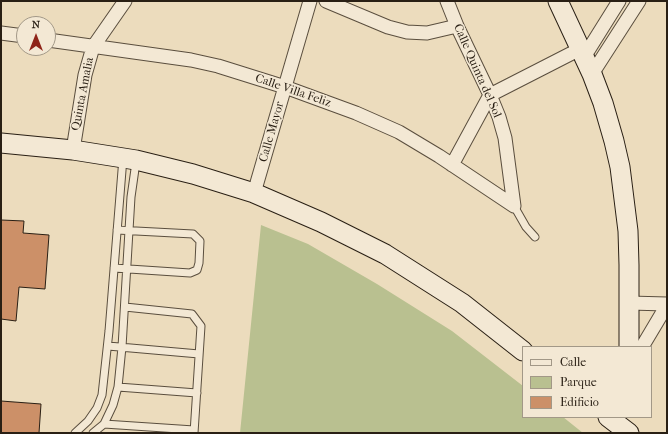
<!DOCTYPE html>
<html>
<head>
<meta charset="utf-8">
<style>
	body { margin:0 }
	#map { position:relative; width:668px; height:434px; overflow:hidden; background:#ecdcbd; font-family:"IM FELL French Canon",serif }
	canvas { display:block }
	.frame { position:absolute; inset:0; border:2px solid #291f14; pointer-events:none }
	.legend { position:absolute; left:522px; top:346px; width:130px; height:72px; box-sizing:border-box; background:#f3e8d4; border:1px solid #a29887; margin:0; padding:5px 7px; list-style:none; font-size:12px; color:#291f14 }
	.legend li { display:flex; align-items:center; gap:8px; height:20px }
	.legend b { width:20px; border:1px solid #a29887 }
	.north { position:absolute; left:16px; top:16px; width:40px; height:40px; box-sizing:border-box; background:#f3e8d4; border:1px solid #a29887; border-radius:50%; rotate:0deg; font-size:11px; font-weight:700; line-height:16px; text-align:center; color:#291f14 }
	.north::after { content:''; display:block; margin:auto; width:14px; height:18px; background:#8f2418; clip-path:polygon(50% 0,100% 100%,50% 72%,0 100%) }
</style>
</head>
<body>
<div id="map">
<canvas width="668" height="434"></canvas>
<div class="frame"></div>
<ul class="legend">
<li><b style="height:5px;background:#f3e8d4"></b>Calle</li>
<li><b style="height:11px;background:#b9c090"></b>Parque</li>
<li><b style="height:11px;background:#cc9068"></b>Edificio</li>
</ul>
<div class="north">N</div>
</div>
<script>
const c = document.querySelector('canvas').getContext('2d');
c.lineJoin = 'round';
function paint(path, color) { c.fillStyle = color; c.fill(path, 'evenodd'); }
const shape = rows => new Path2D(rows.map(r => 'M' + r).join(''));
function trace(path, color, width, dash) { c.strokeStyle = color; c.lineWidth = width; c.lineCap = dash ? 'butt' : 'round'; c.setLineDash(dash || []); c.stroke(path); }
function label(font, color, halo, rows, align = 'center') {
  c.font = font + ' "IM FELL French Canon",serif'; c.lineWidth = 3; c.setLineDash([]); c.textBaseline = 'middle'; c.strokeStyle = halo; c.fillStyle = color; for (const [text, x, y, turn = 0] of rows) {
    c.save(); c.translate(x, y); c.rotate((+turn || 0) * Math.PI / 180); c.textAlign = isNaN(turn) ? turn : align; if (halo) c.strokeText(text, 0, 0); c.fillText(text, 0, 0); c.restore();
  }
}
const green = shape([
	[261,225,308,244,377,284,452,331,523,386,523,417,563,417,583,433,240,433]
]);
const building = shape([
	[1,220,24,221,23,233,49,235,45,289,19,287,16,321,1,319,1,220],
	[1,401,41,404,39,433,1,433,1,401]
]);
const lane = shape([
	[514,206,526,227,535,237],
	[114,268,190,273,197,270,199,263,200,241,193,234,117,230],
	[125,307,192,314,201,326,194,433],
	[108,346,199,354],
	[118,387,197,393],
	[104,424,194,430],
	[75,433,88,421,97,408,102,395,109,331,123,158],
	[93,433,104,424,113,405,118,387,122,347,131,197,136,162]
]);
const street = shape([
	[326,1,388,27,407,32,427,33,457,26],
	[447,1,457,26,490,95,499,117,505,138,514,206],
	[1,33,24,36],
	[48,40,191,60,218,66,285,87,356,113,399,132,439,156,514,206],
	[584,57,619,1],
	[592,74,639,1],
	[73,150,85,75,93,47,125,1],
	[452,165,490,95,580,49],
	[254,193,310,1],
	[629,303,667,304],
	[642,347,667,305]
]);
const secondary = shape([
	[558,1,592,74,603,103,614,141,620,167,628,231,629,265,629,347],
	[1,143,73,150,136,160,193,174,254,193,321,222,385,254,462,303,523,351],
	[608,417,629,433]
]);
const streetNames = [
	["Calle Quinta del Sol",477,71,66],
	["Calle Villa Feliz",293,91,19],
	["Quinta Amalia",83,94,-79],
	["Calle Mayor",272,132,-74]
];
paint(green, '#b9c090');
paint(building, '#cc9068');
trace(building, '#291f14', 1);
trace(lane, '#5a4e3e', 9);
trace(street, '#5a4e3e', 15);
trace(secondary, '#291f14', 21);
trace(lane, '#f3e8d4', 7);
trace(street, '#f3e8d4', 13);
trace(secondary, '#f3e8d4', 19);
label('12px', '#291f14', '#f3e8d4', streetNames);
</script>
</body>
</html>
